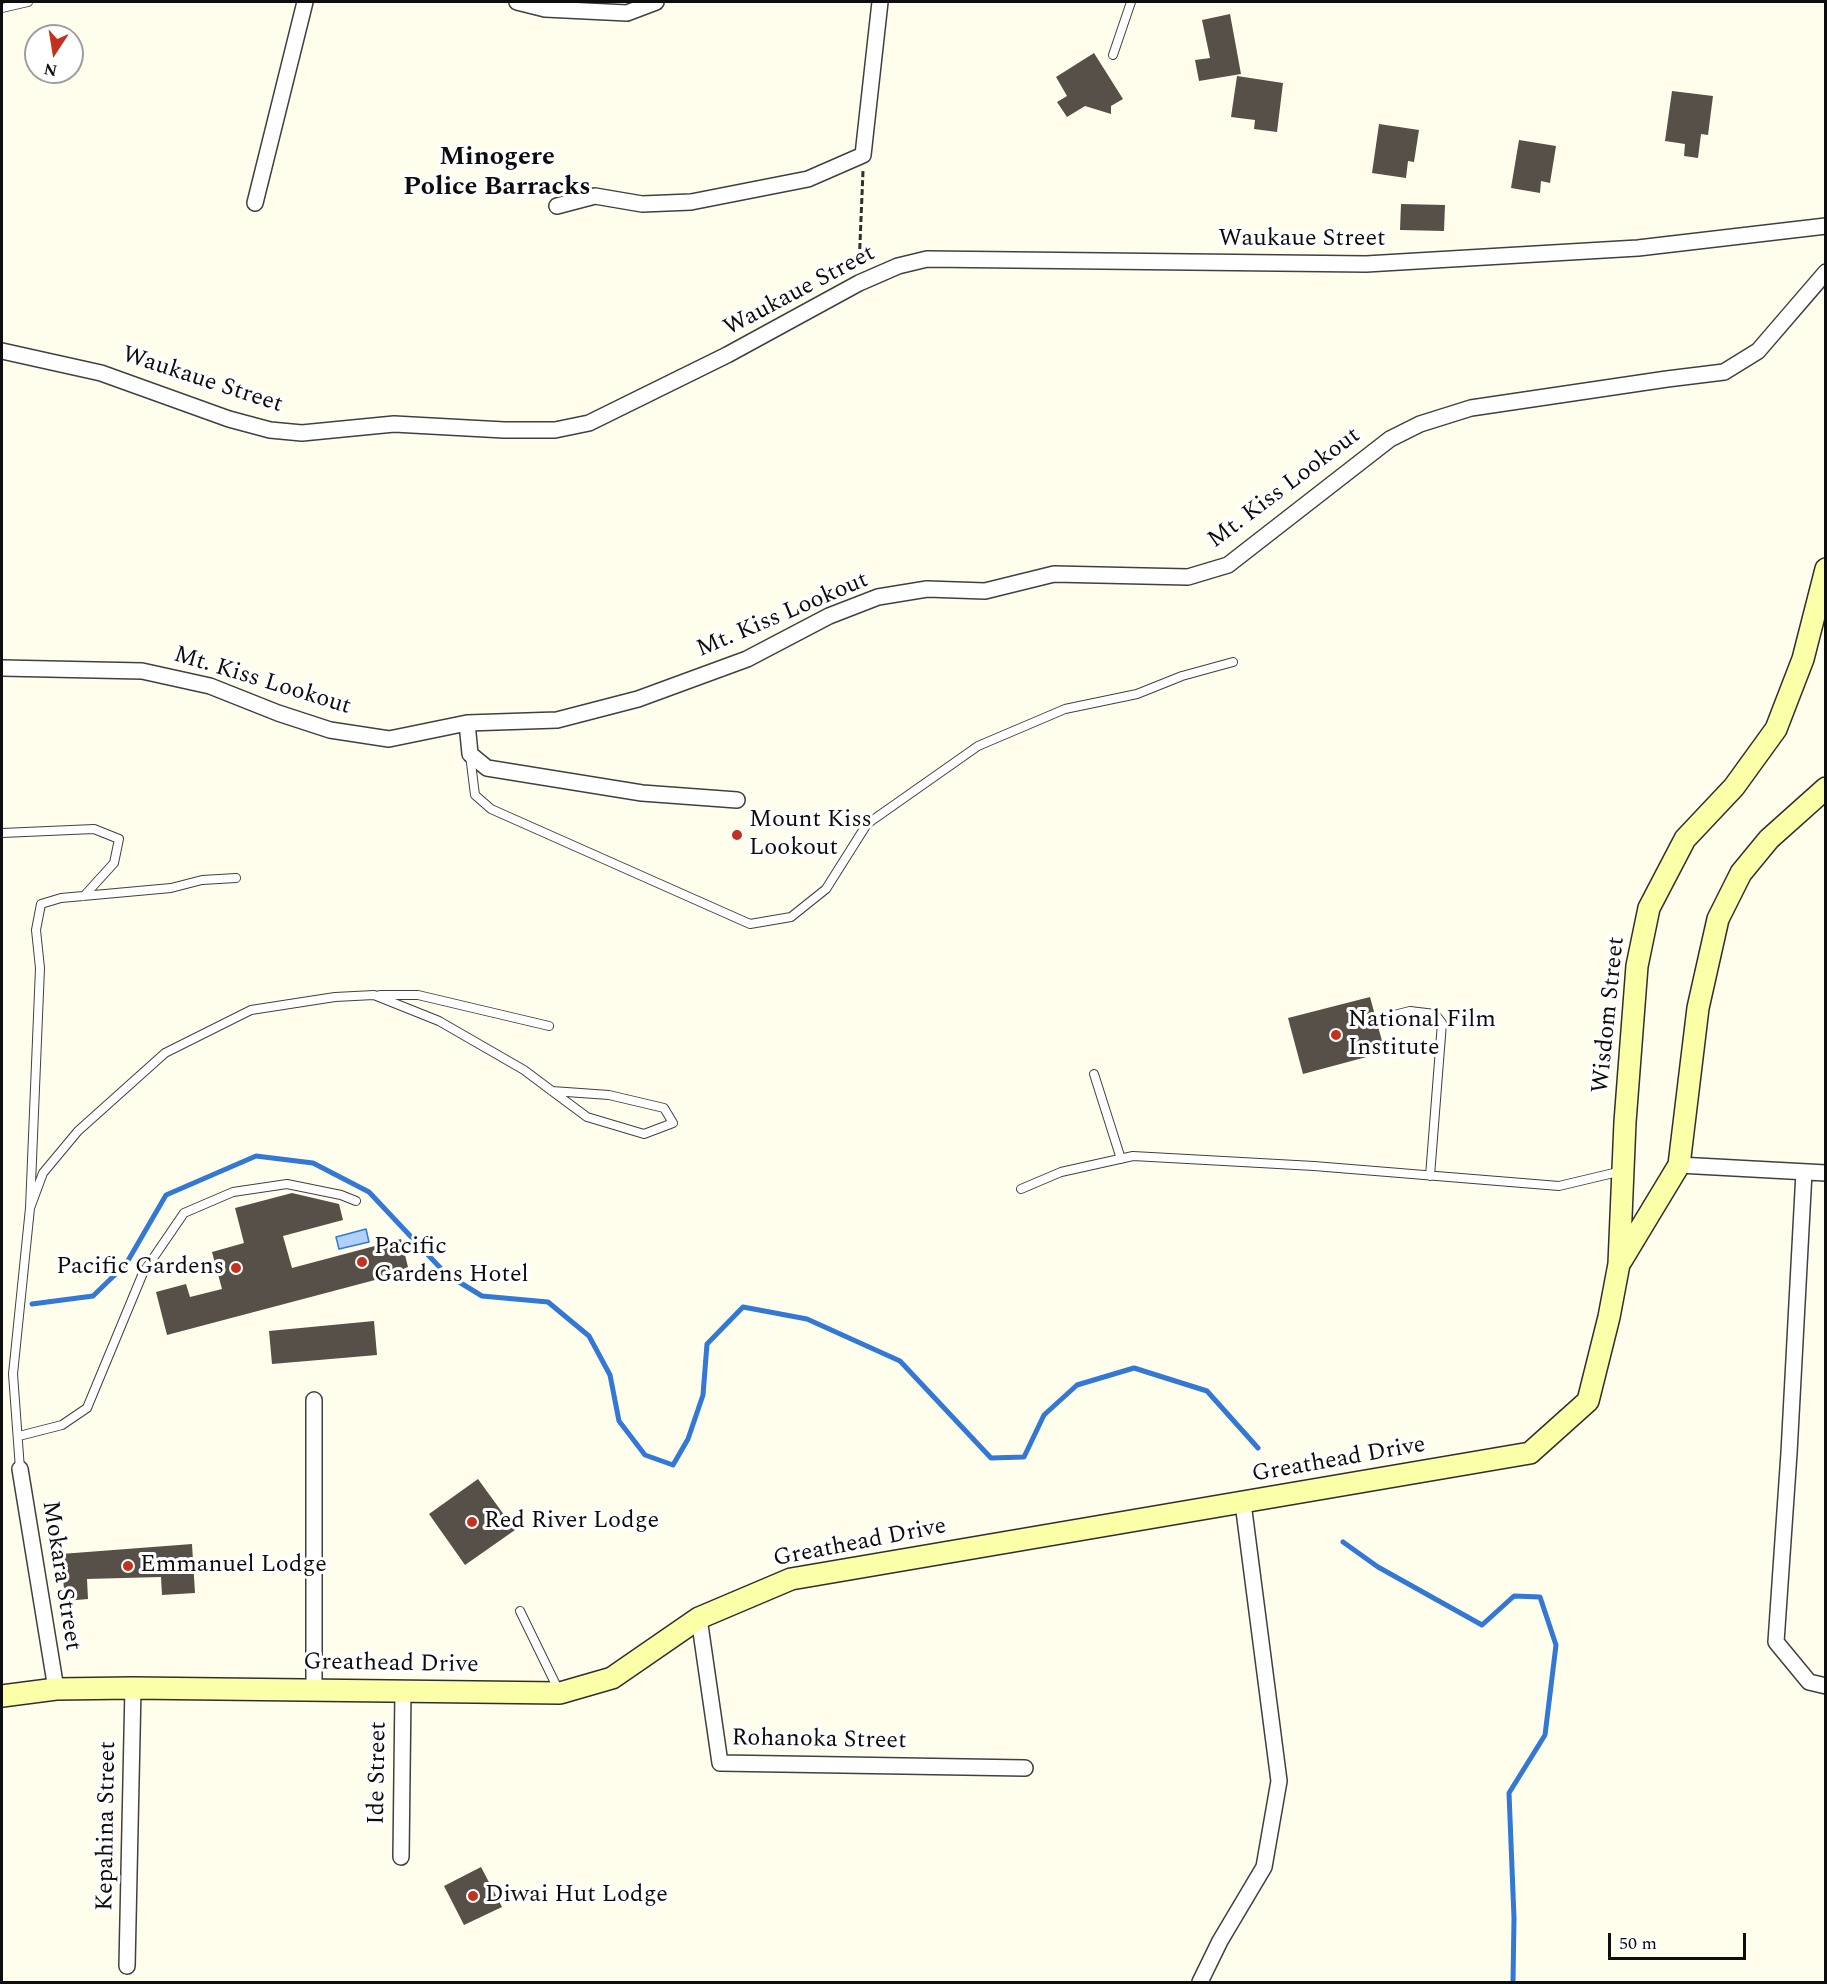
<!DOCTYPE html>
<html>
<head>
<meta charset="utf-8">
<style>
	body { margin:0 }
	#map { position:relative; width:1827px; height:1984px; overflow:hidden; background:#fffeed; font-family:Spectral,serif }
	canvas { display:block }
	.frame { position:absolute; inset:0; border:3px solid #0d0d0d; pointer-events:none }
	.north { position:absolute; left:24px; top:24px; width:60px; height:60px; box-sizing:border-box; background:#fff; border:2px solid #9e9e9e; border-radius:50%; rotate:192deg; font-size:16px; font-weight:700; line-height:24px; text-align:center; color:#0d0d0d }
	.north::after { content:''; display:block; margin:auto; width:21px; height:27px; background:#c3321e; clip-path:polygon(50% 0,100% 100%,50% 72%,0 100%) }
	.scale { position:absolute; left:1608px; top:1933px; width:138px; height:27px; box-sizing:border-box; border:3px solid #0d0d0d; border-top:0; padding-left:8px; font-size:18px; line-height:21px; white-space:nowrap; color:#0d0d0d; -webkit-text-stroke:4px #fff; paint-order:stroke }
</style>
</head>
<body>
<div id="map">
<canvas width="1827" height="1984"></canvas>
<div class="frame"></div>
<div class="north">N</div>
<div class="scale">50 m</div>
</div>
<script>
const c = document.querySelector('canvas').getContext('2d');
c.lineJoin = 'round';
function paint(path, color) { c.fillStyle = color; c.fill(path, 'evenodd'); }
const shape = rows => new Path2D(rows.map(r => 'M' + r).join(''));
function trace(path, color, width, dash) { c.strokeStyle = color; c.lineWidth = width; c.lineCap = dash ? 'butt' : 'round'; c.setLineDash(dash || []); c.stroke(path); }
function label(font, color, halo, rows, align = 'center') {
  c.font = font + ' Spectral,serif'; c.lineWidth = 6; c.setLineDash([]); c.textBaseline = 'middle'; c.strokeStyle = halo; c.fillStyle = color; for (const [text, x, y, turn = 0] of rows) {
    c.save(); c.translate(x, y); c.rotate((+turn || 0) * Math.PI / 180); c.textAlign = isNaN(turn) ? turn : align; if (halo) c.strokeText(text, 0, 0); c.fillText(text, 0, 0); c.restore();
  }
}
const water = shape([
	[366,1229,369,1242,339,1249,336,1237,366,1229]
]);
const stream = shape([
	[32,1304,93,1296,126,1264,166,1195,256,1156,313,1163,369,1192,446,1274,482,1296,548,1302,589,1336,610,1375,619,1421,645,1455,673,1465,688,1439,703,1395,707,1344,743,1307,807,1319,900,1361,991,1458,1024,1457,1044,1415,1077,1385,1134,1368,1207,1391,1258,1448],
	[1343,1542,1378,1567,1482,1625,1514,1596,1540,1597,1556,1645,1545,1735,1509,1793,1514,1918,1513,1982]
]);
const building = shape([
	[1230,14,1241,74,1199,81,1195,60,1210,58,1202,20],
	[1094,53,1123,99,1111,106,1111,114,1085,106,1067,117,1057,102,1067,96,1056,77],
	[1237,76,1283,83,1277,132,1254,129,1255,120,1231,117],
	[1672,91,1713,96,1708,135,1701,134,1698,158,1684,156,1685,144,1665,141],
	[1379,124,1419,130,1414,162,1408,161,1406,178,1372,173],
	[1519,140,1556,146,1550,183,1541,181,1540,193,1511,188],
	[1401,204,1445,205,1444,231,1400,230],
	[1370,997,1385,1052,1303,1074,1288,1018],
	[292,1193,339,1204,343,1220,283,1236,292,1268,401,1239,409,1271,167,1335,156,1292,186,1284,190,1297,222,1289,212,1252,244,1243,235,1208],
	[374,1321,377,1355,272,1364,269,1331],
	[478,1479,515,1530,465,1565,429,1514],
	[192,1544,195,1593,162,1595,161,1577,87,1579,88,1599,65,1601,61,1554],
	[481,1867,502,1907,464,1925,444,1886]
]);
const path = shape([
	[859,267,863,171]
]);
const lane = shape([
	[2,8,28,2],
	[1113,55,1131,2],
	[470,755,475,795,491,809,750,924,791,917,826,889,867,824,978,746,1065,709,1137,694,1182,676,1233,662],
	[2,833,94,829,119,839,114,863,84,896],
	[380,995,418,995,549,1026],
	[1390,1016,1410,1011,1435,1014,1442,1023,1430,1176],
	[1094,1074,1121,1159],
	[1021,1189,1061,1172,1133,1156,1314,1166,1559,1186,1622,1171],
	[30,1208,43,1173,78,1131,165,1053,251,1010,335,997,374,995,439,1021,524,1070,552,1091,587,1117,644,1134,673,1123,664,1108,609,1095,552,1091],
	[19,1436,62,1425,87,1408,143,1273,184,1213,233,1192,287,1184,341,1195,356,1201],
	[20,1469,13,1374,30,1208,40,968,36,930,41,904,61,898,171,888,202,880,236,878],
	[520,1611,558,1689]
]);
const street = shape([
	[517,2,545,9,627,13,656,2],
	[255,203,305,2],
	[557,206,595,196,642,204,691,202,808,179,863,155,880,2],
	[2,351,101,373,229,419,270,430,302,433,394,424,504,430,555,430,589,423,727,355,859,283,898,266,927,259,1366,264,1638,248,1826,226],
	[2,668,142,671,210,686,278,713,330,730,389,739,467,723,557,720,638,699,747,659,829,616,878,597,927,589,985,591,1054,574,1188,577,1228,565,1390,439,1420,424,1471,408,1667,379,1724,372,1758,351,1826,272],
	[467,723,470,754,487,768,642,793,737,800],
	[1679,1165,1826,1173],
	[1804,1172,1789,1453,1776,1642,1809,1682,1826,1686],
	[20,1469,56,1689],
	[699,1618,720,1763,1025,1768],
	[314,1689,314,1400],
	[401,1857,403,1690],
	[127,1966,133,1688],
	[1200,1982,1220,1941,1264,1867,1279,1781,1243,1503]
]);
const secondary = shape([
	[1621,1261,1679,1165,1698,1008,1718,919,1741,873,1769,839,1826,788],
	[2,1696,56,1689,133,1688,560,1693,612,1678,699,1618,791,1579,1530,1453,1588,1401,1609,1317,1619,1264,1625,1122,1637,966,1649,908,1685,839,1734,787,1776,729,1803,659,1826,569]
]);
const markers = [
	[737,835,6,"#c3321e"],
	[1336,1035,6,"#c3321e"],
	[362,1262,6,"#c3321e"],
	[236,1268,6,"#c3321e"],
	[472,1522,6,"#c3321e"],
	[128,1566,6,"#c3321e"],
	[473,1896,6,"#c3321e"]
];
const streetNames = [
	["Waukaue Street",1302,240],
	["Waukaue Street",800,292,-28],
	["Waukaue Street",202,381,18],
	["Mt. Kiss Lookout",1285,489,-37],
	["Mt. Kiss Lookout",783,616,-23],
	["Mt. Kiss Lookout",262,682,17],
	["Wisdom Street",1610,1015,-84],
	["Greathead Drive",1339,1461,-10],
	["Greathead Drive",860,1544,-11],
	["Mokara Street",60,1576,81],
	["Greathead Drive",391,1665,1],
	["Rohanoka Street",819,1741,1],
	["Ide Street",379,1773,-89],
	["Kepahina Street",108,1826,-89]
];
const poiNames = [
	["Mount Kiss",749,821],
	["Lookout",749,849],
	["National Film",1348,1021],
	["Institute",1348,1049],
	["Pacific",374,1248],
	["Gardens Hotel",374,1276],
	["Pacific Gardens",224,1268,"right"],
	["Red River Lodge",484,1522],
	["Emmanuel Lodge",140,1566],
	["Diwai Hut Lodge",485,1896]
];
const neighbourhoodNames = [
	["Minogere",497,159],
	["Police Barracks",497,189]
];
paint(water, '#afd1f9');
trace(water, '#3278d4', 1.5);
trace(stream, '#3278d4', 5);
paint(building, '#565049');
trace(lane, '#404040', 10);
trace(street, '#404040', 18);
trace(secondary, '#2f2f2f', 24);
trace(path, '#2f2f2f', 3, [6, 3]);
trace(lane, '#fff', 8);
trace(street, '#fff', 15);
trace(secondary, '#faffa8', 21);
for (const [x, y, r, color] of markers) { const dot = new Path2D(); dot.arc(x, y, r, 0, 2 * Math.PI); c.fillStyle = color; c.fill(dot); trace(dot, '#fff', 2); }
label('24px', '#0d0d0d', '#fff', streetNames);
label('24px', '#0d0d0d', '#fff', poiNames, 'left');
label('bold 26px', '#0d0d0d', '#fff', neighbourhoodNames);
</script>
</body>
</html>
